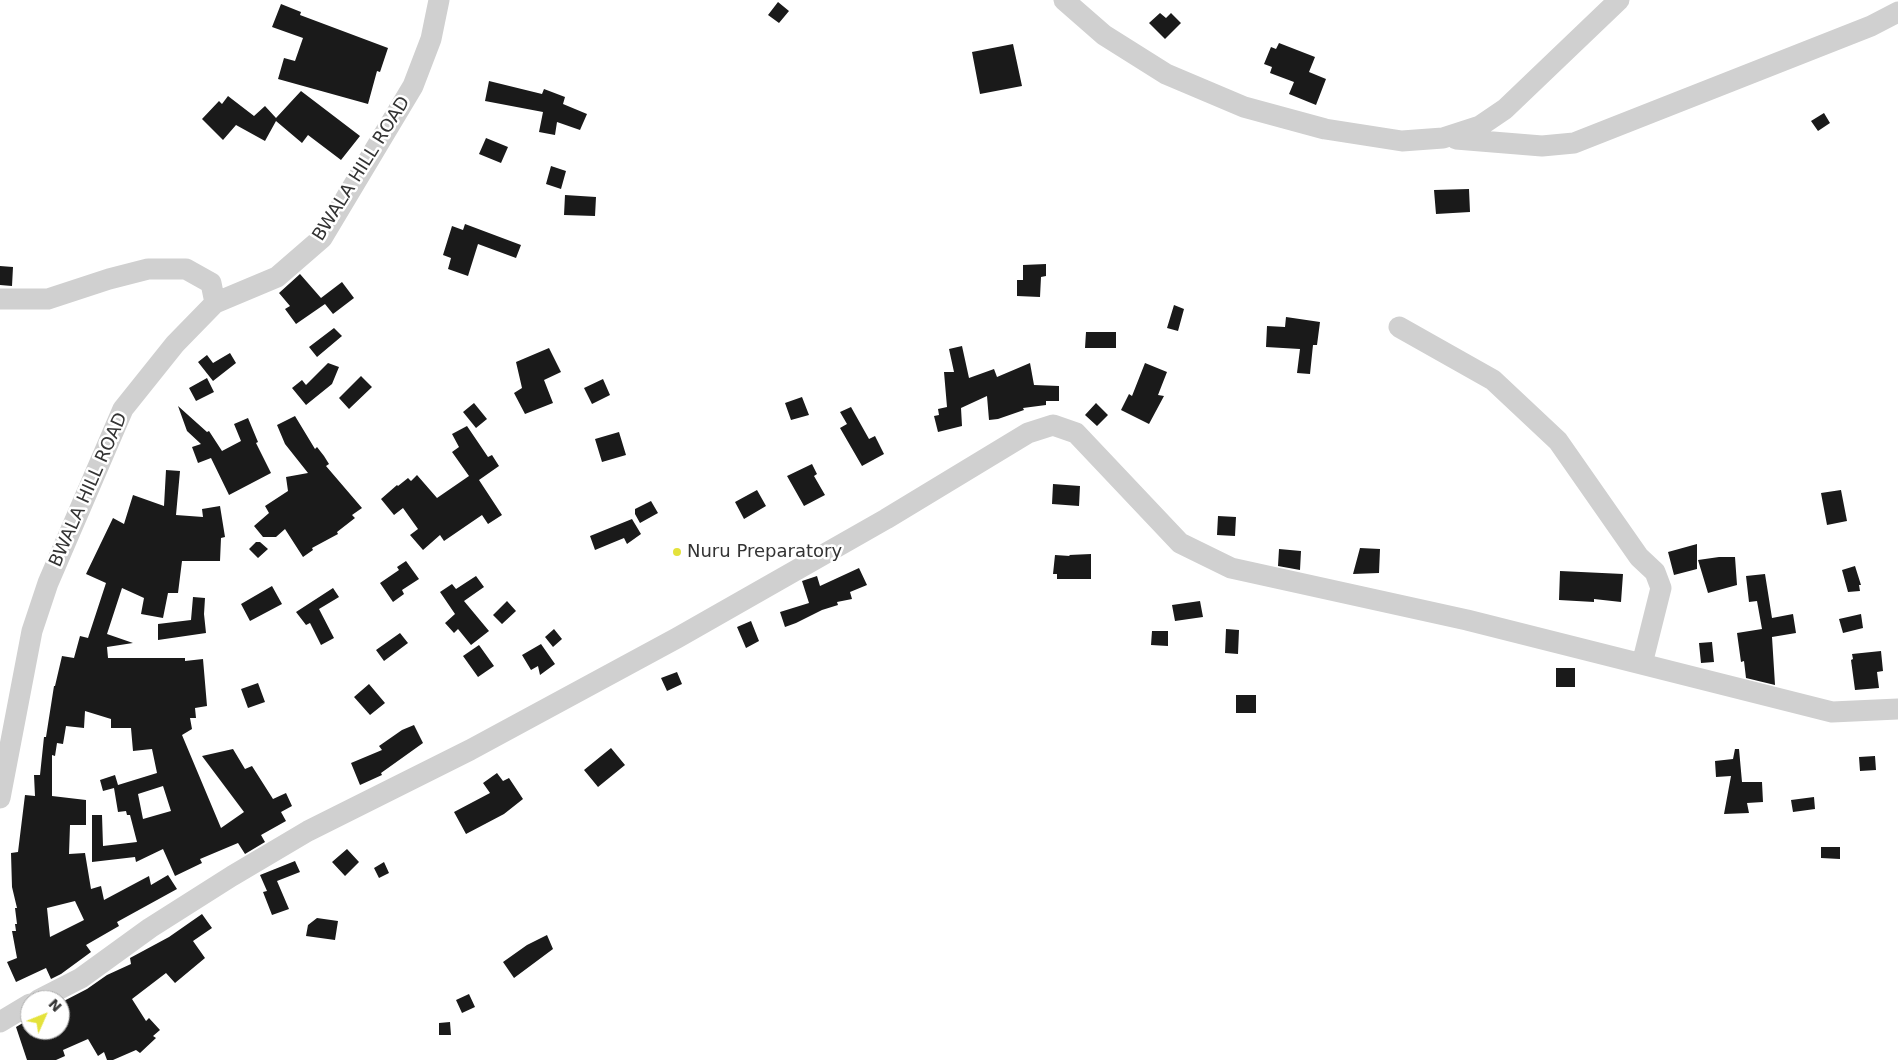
<!DOCTYPE html>
<html>
<head>
<meta charset="utf-8">
<style>
	body { margin:0 }
	#map { position:relative; width:1898px; height:1060px; overflow:hidden; background:#fff; font-family:"DejaVu Sans",sans-serif }
	canvas { display:block }
	.north { position:absolute; left:20px; top:990px; width:50px; height:50px; box-sizing:border-box; background:#fff; border:1px solid #adadad; border-radius:50%; rotate:46deg; font-size:14px; font-weight:700; line-height:20px; text-align:center; color:#333 }
	.north::after { content:''; display:block; margin:auto; width:18px; height:22px; background:#e4e23b; clip-path:polygon(50% 0,100% 100%,50% 72%,0 100%) }
</style>
</head>
<body>
<div id="map">
<canvas width="1898" height="1060"></canvas>
<div class="north">N</div>
</div>
<script>
const c = document.querySelector('canvas').getContext('2d');
c.lineJoin = 'round';
function paint(path, color) { c.fillStyle = color; c.fill(path, 'evenodd'); }
const shape = rows => new Path2D(rows.map(r => 'M' + r).join(''));
function trace(path, color, width, dash) { c.strokeStyle = color; c.lineWidth = width; c.lineCap = dash ? 'butt' : 'round'; c.setLineDash(dash || []); c.stroke(path); }
function label(font, color, halo, rows, align = 'center') {
  c.font = font + ' "DejaVu Sans",sans-serif'; c.lineWidth = 5; c.setLineDash([]); c.textBaseline = 'middle'; c.strokeStyle = halo; c.fillStyle = color; for (const [text, x, y, turn = 0] of rows) {
    c.save(); c.translate(x, y); c.rotate((+turn || 0) * Math.PI / 180); c.textAlign = isNaN(turn) ? turn : align; if (halo) c.strokeText(text, 0, 0); c.fillText(text, 0, 0); c.restore();
  }
}
const building = shape([
	[778,2,789,11,779,23,768,15],
	[281,4,301,12,300,15,388,48,380,72,377,71,368,104,278,79,284,58,295,61,303,38,272,27],
	[1160,13,1166,18,1171,13,1181,23,1165,39,1149,23],
	[1279,43,1315,57,1309,72,1326,79,1316,105,1289,94,1294,82,1270,73,1272,67,1264,64,1271,47,1276,49],
	[1013,44,1022,86,980,94,972,52],
	[489,81,542,94,544,89,565,97,563,104,587,114,580,130,557,122,555,135,539,132,543,112,485,101],
	[301,91,360,136,341,160,308,135,302,143,276,121,265,141,236,125,223,140,202,119,219,101,222,104,228,96,254,116,265,106,276,118],
	[1824,113,1830,123,1818,131,1811,121],
	[486,138,508,147,501,163,479,154],
	[551,166,566,171,561,189,546,184],
	[1469,189,1470,212,1436,214,1434,190],
	[565,195,596,197,595,216,564,215],
	[465,224,521,245,516,258,478,244,468,276,448,269,451,258,443,255,452,226,463,230],
	[1046,264,1046,276,1041,277,1040,297,1017,296,1017,280,1023,280,1023,265],
	[0,266,13,267,12,286,0,285],
	[300,274,321,298,342,282,354,298,333,314,325,304,296,324,285,309,290,306,279,293],
	[1174,305,1184,309,1178,331,1167,328],
	[1286,317,1320,322,1317,345,1313,345,1310,374,1297,373,1300,349,1266,347,1267,326,1285,327],
	[334,328,342,336,317,357,309,347],
	[1086,332,1116,332,1116,348,1085,348],
	[962,346,969,378,994,369,997,377,1030,363,1034,385,1059,386,1059,401,1046,401,1046,405,1023,408,1024,410,998,419,989,420,987,396,961,408,962,426,938,432,934,416,939,415,938,409,947,407,944,372,954,372,949,349],
	[549,348,561,372,544,380,553,403,525,414,514,393,522,388,516,362],
	[230,353,236,363,213,381,198,362,207,355,213,363],
	[328,363,339,367,332,384,306,405,292,388,302,380,306,385],
	[1145,363,1167,372,1158,395,1164,396,1149,424,1121,410,1129,394,1132,396],
	[361,376,372,387,349,409,339,398],
	[207,378,214,392,196,401,189,388],
	[603,379,610,395,592,404,584,388],
	[802,397,809,415,791,420,785,403],
	[474,403,487,419,476,428,463,412],
	[1096,403,1108,415,1097,426,1085,415],
	[178,406,207,432,209,431,222,451,241,441,234,424,248,418,258,442,256,443,271,473,229,495,211,458,198,463,192,447,201,444,187,431],
	[851,407,869,439,875,436,884,454,862,466,840,428,847,424,840,412],
	[295,416,315,449,317,447,324,456,329,464,326,466,362,508,352,515,355,518,337,532,338,534,312,548,313,550,303,557,285,529,276,537,263,537,254,526,269,513,265,506,288,491,286,477,308,473,285,444,277,425],
	[467,426,488,457,492,455,499,466,479,480,502,515,488,524,482,515,444,541,440,535,423,550,410,535,418,529,403,508,394,515,381,499,397,485,398,486,408,478,411,481,417,475,437,498,469,476,452,452,459,447,452,434],
	[619,432,626,455,602,462,595,439],
	[812,464,817,474,814,476,825,495,804,506,787,476],
	[166,470,180,471,176,515,203,517,202,509,220,506,225,537,221,538,220,561,182,561,178,593,168,593,163,618,141,614,144,598,122,588,107,634,133,643,107,647,108,658,185,658,185,661,203,659,207,706,195,708,196,718,190,718,192,729,182,735,221,828,244,812,202,756,233,749,245,769,252,766,273,799,286,793,292,806,281,812,286,821,261,835,265,842,245,854,238,843,200,859,202,863,175,876,163,849,136,862,135,857,92,862,92,815,102,815,103,846,137,842,130,815,127,815,126,811,118,812,114,788,103,791,100,780,115,775,118,785,157,773,152,749,133,751,131,728,111,728,111,719,85,711,84,728,66,726,63,744,57,743,55,756,52,755,52,796,86,800,86,825,70,825,69,854,85,853,91,889,101,886,104,900,149,876,151,885,168,875,177,889,117,922,119,926,86,945,91,952,61,974,51,979,46,968,16,982,7,962,17,958,12,931,16,931,15,924,17,924,15,908,17,908,12,887,11,853,18,852,25,795,35,796,34,775,40,775,44,737,46,737,54,686,55,686,62,656,74,658,80,636,88,638,106,583,86,574,113,518,124,524,133,495,164,506],
	[163,786,171,811,143,819,138,794],
	[75,901,84,920,50,937,47,908],
	[1053,484,1080,486,1079,506,1052,504],
	[757,490,766,506,744,519,735,502],
	[1841,490,1847,521,1827,525,1821,493],
	[651,501,658,513,640,523,635,514,635,509],
	[1218,516,1236,517,1235,536,1217,535],
	[632,519,641,534,627,544,624,538,595,550,590,536],
	[256,542,260,542,268,549,258,558,249,549],
	[1697,544,1697,569,1674,575,1668,552],
	[1360,548,1380,549,1379,573,1353,574],
	[1279,549,1301,551,1300,570,1278,566],
	[1091,554,1091,579,1057,579,1057,574,1053,574,1055,555,1070,556,1069,555],
	[1719,557,1735,557,1737,585,1708,593,1698,560],
	[406,561,419,579,402,590,404,594,393,602,380,583,399,570,397,567],
	[1855,566,1861,585,1859,585,1860,591,1848,592,1842,570],
	[859,568,867,585,850,592,852,599,837,602,838,605,822,610,796,623,785,627,780,612,809,603,802,581,817,576,820,586],
	[1560,571,1623,574,1621,602,1594,599,1594,602,1559,600],
	[1765,574,1772,618,1793,614,1796,633,1772,637,1775,685,1746,678,1744,661,1741,662,1737,633,1762,629,1757,601,1749,602,1746,576],
	[476,576,484,587,464,601,489,631,471,645,458,629,454,633,445,623,455,614,440,592,452,584,456,589],
	[272,586,282,604,250,621,241,604],
	[333,588,339,597,319,609,334,638,321,645,310,623,306,625,296,612],
	[193,597,205,598,204,614,206,633,158,640,158,624,191,620],
	[507,601,516,611,502,624,493,615],
	[1200,601,1203,617,1175,621,1172,605],
	[1861,614,1863,628,1843,633,1839,619],
	[751,621,759,641,746,648,737,627],
	[554,629,562,639,553,647,545,637],
	[1226,629,1239,630,1238,654,1225,653],
	[1152,631,1168,631,1168,646,1151,645],
	[400,633,408,643,384,661,376,650],
	[1712,642,1714,662,1701,663,1699,643],
	[541,644,555,664,540,675,538,666,531,670,522,655],
	[479,645,494,666,478,677,463,656],
	[1881,651,1883,671,1877,672,1879,688,1855,690,1851,660,1853,659,1852,654],
	[1556,668,1575,668,1575,687,1556,687],
	[677,672,682,684,667,691,661,678],
	[258,683,265,702,248,708,241,689],
	[369,684,385,703,370,715,354,697],
	[1236,695,1256,695,1256,713,1236,713],
	[414,725,423,743,381,773,382,775,360,785,351,763,382,750,379,746,402,730],
	[611,748,625,765,598,787,584,770],
	[1735,749,1739,749,1742,782,1762,782,1763,802,1747,803,1749,813,1724,814,1731,776,1716,777,1715,761,1733,759],
	[1875,756,1876,770,1860,771,1859,757],
	[497,773,503,781,509,778,523,799,504,814,466,834,454,812,490,793,483,783],
	[1814,797,1815,809,1793,812,1791,800],
	[1821,847,1840,847,1840,859,1821,858],
	[347,849,359,862,345,876,332,862],
	[295,861,300,872,277,881,289,909,272,915,263,892,267,891,260,875],
	[384,862,389,873,379,878,374,868],
	[202,914,212,928,193,941,205,958,175,983,166,973,132,999,146,1021,149,1018,160,1030,153,1036,156,1038,140,1053,136,1050,113,1060,107,1060,104,1052,98,1056,88,1039,63,1050,65,1056,56,1060,27,1060,16,1027,28,1020,30,1030,60,1030,60,1003,87,989,107,975,131,964,130,958,169,937],
	[317,918,338,921,335,940,306,936,308,925],
	[547,935,553,949,514,978,503,962,527,945],
	[469,994,475,1007,462,1013,456,1000],
	[450,1022,451,1035,439,1035,439,1023]
]);
const minor = shape([
	[1064,0,1104,35,1166,74,1244,107,1325,129,1402,141,1443,138,1480,126,1505,109,1619,0],
	[1456,139,1542,146,1574,143,1871,26,1898,12],
	[0,299,48,299,109,279,148,269,186,269,211,283,215,303],
	[1399,327,1493,380,1558,441,1639,557,1655,572,1661,588,1642,664],
	[0,798,32,631,48,583,123,409,175,344,215,303,277,277,322,238,413,86,431,39,439,0],
	[38,1000,81,978,150,928,232,876,308,831,470,750,677,638,886,519,1028,433,1053,425,1076,433,1180,543,1231,568,1467,620,1832,712,1898,709],
	[0,1022,30,1004]
]);
const markers = [
	[677,552,5,"#e4e23b"]
];
const streetNames = [
	["BWALA HILL ROAD",362,169,-58],
	["BWALA HILL ROAD",89,490,-66]
];
const poiNames = [
	["Nuru Preparatory",687,552]
];
paint(building, '#1a1a1a');
trace(minor, '#d0d0d0', 21);
for (const [x, y, r, color] of markers) { const dot = new Path2D(); dot.arc(x, y, r, 0, 2 * Math.PI); c.fillStyle = color; c.fill(dot); trace(dot, '#fff', 2); }
label('18px', '#333', '#fff', streetNames);
label('18px', '#333', '#fff', poiNames, 'left');
</script>
</body>
</html>
